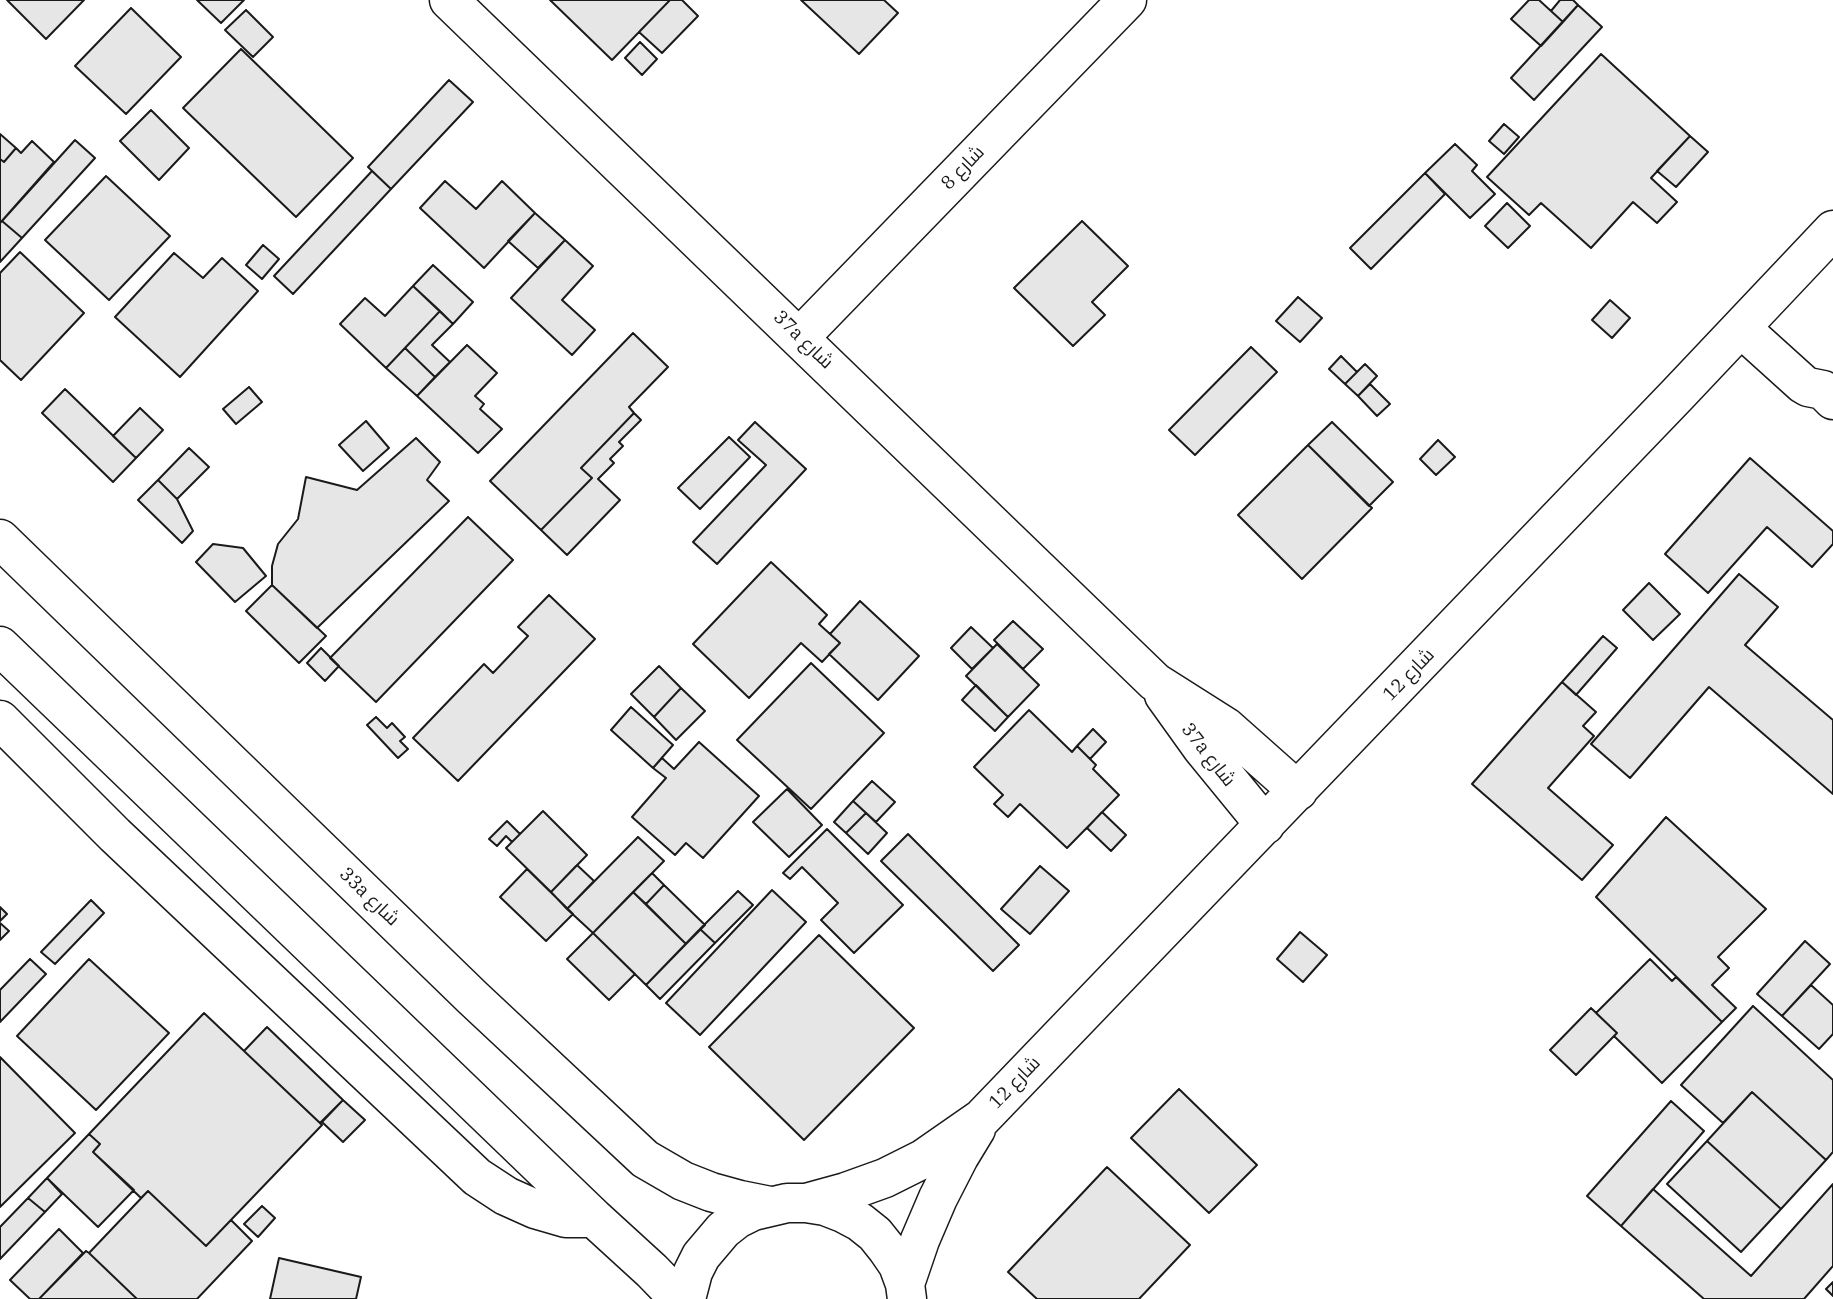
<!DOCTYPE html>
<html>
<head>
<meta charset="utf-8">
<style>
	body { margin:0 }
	canvas { display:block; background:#fff }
</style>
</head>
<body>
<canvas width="1833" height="1299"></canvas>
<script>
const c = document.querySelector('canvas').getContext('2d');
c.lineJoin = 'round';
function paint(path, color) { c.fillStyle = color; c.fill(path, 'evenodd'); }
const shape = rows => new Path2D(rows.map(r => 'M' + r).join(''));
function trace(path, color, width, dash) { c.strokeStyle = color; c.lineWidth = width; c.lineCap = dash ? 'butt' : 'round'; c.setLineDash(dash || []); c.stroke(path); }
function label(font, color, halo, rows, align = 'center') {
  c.font = font + ' "IBM Plex Serif",Cairo,serif'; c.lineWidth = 5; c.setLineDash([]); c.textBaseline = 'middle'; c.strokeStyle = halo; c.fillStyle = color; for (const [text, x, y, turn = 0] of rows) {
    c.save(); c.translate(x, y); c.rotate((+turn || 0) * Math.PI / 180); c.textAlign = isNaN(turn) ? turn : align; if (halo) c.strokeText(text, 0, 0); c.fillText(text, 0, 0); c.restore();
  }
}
const building = shape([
	[7,0,84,0,46,39,7,0],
	[197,0,244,0,221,23,197,0],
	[550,0,670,0,612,60,550,0],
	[670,0,682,0,698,16,662,53,639,32,670,0],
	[801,0,884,0,898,13,859,54,801,0],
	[1529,0,1539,0,1563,22,1541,46,1511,19,1529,0],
	[1560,0,1573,0,1578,5,1563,22,1551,11,1560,0],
	[1578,5,1602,27,1534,100,1511,78,1578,5],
	[131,8,181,57,126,114,75,66,131,8],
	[246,10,273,37,253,57,225,30,246,10],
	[640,42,657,59,642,75,625,58,640,42],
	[241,49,353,158,296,217,183,108,241,49],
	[1601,54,1690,136,1651,178,1677,202,1657,223,1633,202,1591,248,1541,203,1529,215,1487,177,1601,54],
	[449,80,473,102,391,189,368,167,449,80],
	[151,110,189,148,159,180,120,141,151,110],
	[1504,124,1519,137,1504,154,1489,141,1504,124],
	[0,134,16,148,4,162,0,159,0,134],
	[1690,136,1708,152,1676,187,1657,171,1690,136],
	[75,140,95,158,22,238,2,221,75,140],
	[32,141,54,162,0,223,0,159,4,162,16,148,21,153,32,141],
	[1455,144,1477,165,1472,171,1495,194,1470,218,1425,173,1455,144],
	[372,171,391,189,293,294,274,276,372,171],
	[1425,173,1445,194,1371,269,1350,248,1425,173],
	[106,176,170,236,109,300,45,240,106,176],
	[445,181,476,209,502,181,535,213,484,268,420,208,445,181],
	[1507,203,1530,226,1508,248,1485,226,1507,203],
	[535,213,565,240,538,268,508,241,535,213],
	[2,221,22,238,0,262,0,223,2,221],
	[1082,221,1128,266,1092,302,1105,315,1073,346,1014,288,1082,221],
	[565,240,593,266,562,300,595,330,572,355,511,298,565,240],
	[263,245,279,259,262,279,246,265,263,245],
	[20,252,84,313,21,380,0,360,0,273,20,252],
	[174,253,203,278,222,258,258,291,180,377,115,317,174,253],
	[433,265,473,302,453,324,413,286,433,265],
	[413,286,440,311,386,368,340,324,365,298,385,316,413,286],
	[1298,297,1322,318,1300,342,1276,321,1298,297],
	[1610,300,1630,318,1612,338,1592,320,1610,300],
	[440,311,453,324,432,345,450,362,435,377,405,348,440,311],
	[633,333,668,367,629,407,634,413,581,468,592,478,541,530,490,481,633,333],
	[467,345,497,373,475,396,484,404,480,409,502,429,478,453,417,396,467,345],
	[1251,347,1277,372,1195,455,1169,430,1251,347],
	[405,348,435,377,417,396,386,368,405,348],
	[1341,356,1357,372,1345,384,1329,369,1341,356],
	[1365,364,1377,376,1358,396,1345,384,1365,364],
	[1370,384,1390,404,1377,416,1358,396,1370,384],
	[249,387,262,402,236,424,223,409,249,387],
	[65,389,136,458,113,482,42,413,65,389],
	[140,408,163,430,136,458,113,436,140,408],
	[634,413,641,420,619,442,623,446,610,459,614,463,598,479,620,500,567,555,541,530,592,478,581,468,634,413],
	[366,421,389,448,363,471,339,445,366,421],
	[755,422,806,469,717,564,693,542,766,465,738,440,755,422],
	[1332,422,1393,482,1369,506,1308,445,1332,422],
	[729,437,750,457,700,509,678,488,729,437],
	[416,438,440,462,427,480,449,501,317,628,272,585,272,566,278,544,298,519,306,477,357,490,416,438],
	[1438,440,1455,457,1436,475,1420,459,1438,440],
	[1308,445,1372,508,1302,579,1238,515,1308,445],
	[189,448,209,467,177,499,158,480,189,448],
	[1750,458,1833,531,1833,544,1812,567,1767,527,1708,593,1665,554,1750,458],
	[158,480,177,499,193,531,182,543,138,500,158,480],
	[468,517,513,560,376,702,330,658,468,517],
	[213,544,243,548,266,576,235,602,196,562,213,544],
	[771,562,827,615,819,624,840,643,822,662,801,643,749,698,693,644,771,562],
	[1739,574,1778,607,1745,645,1833,720,1833,794,1709,687,1630,778,1591,744,1739,574],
	[1649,583,1680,614,1653,640,1623,610,1649,583],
	[272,585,326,636,299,663,246,611,272,585],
	[549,595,595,639,458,781,413,738,484,664,493,673,528,636,518,627,549,595],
	[860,601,919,656,878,700,829,654,840,643,830,634,860,601],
	[1013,621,1043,649,1023,669,994,640,1013,621],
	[971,627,993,648,972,669,951,648,971,627],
	[1603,636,1617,648,1576,695,1562,682,1603,636],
	[997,644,1039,685,1008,717,966,676,997,644],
	[321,648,339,666,325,681,307,663,321,648],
	[811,663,884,733,811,809,737,740,811,663],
	[659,666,681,688,654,717,631,694,659,666],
	[1562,682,1596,712,1583,726,1594,736,1548,788,1613,845,1582,880,1472,784,1562,682],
	[976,685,1008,717,995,731,962,700,976,685],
	[681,688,705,711,676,740,654,717,681,688],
	[631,707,673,745,653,768,611,730,631,707],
	[1029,710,1072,752,1077,746,1096,765,1093,769,1119,795,1067,848,1020,804,1008,817,994,804,1003,795,974,767,1029,710],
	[376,717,387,728,392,723,405,737,400,741,408,749,398,758,367,725,376,717],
	[1093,729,1106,742,1090,759,1077,746,1093,729],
	[699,742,759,796,703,858,686,843,675,855,632,817,666,778,653,768,662,758,674,769,699,742],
	[872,781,895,802,876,822,853,801,872,781],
	[787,789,822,825,789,857,753,822,787,789],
	[853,801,866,813,846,833,834,822,853,801],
	[543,811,587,855,551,892,506,848,543,811],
	[1102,812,1126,835,1111,851,1087,828,1102,812],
	[866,813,887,833,868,854,846,833,866,813],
	[1666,817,1766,909,1718,957,1729,968,1712,985,1736,1008,1722,1022,1596,897,1666,817],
	[507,821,520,834,512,842,506,836,497,846,489,839,507,821],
	[827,829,903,905,854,953,821,920,838,903,802,867,790,879,783,873,827,829],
	[908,834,1019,945,993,971,881,861,908,834],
	[638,837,664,861,593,933,567,909,638,837],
	[577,865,594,881,567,909,551,892,577,865],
	[1040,866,1069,891,1030,934,1001,909,1040,866],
	[527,869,573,914,546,941,500,897,527,869],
	[652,873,664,885,646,904,633,892,652,873],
	[664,885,705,925,686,944,646,904,664,885],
	[772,890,806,922,700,1035,666,1003,772,890],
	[738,891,753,905,715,943,700,929,738,891],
	[633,892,686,944,646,985,593,933,633,892],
	[91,900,104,913,55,964,41,952,91,900],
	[0,907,7,914,0,921,0,907],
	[0,923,9,931,0,940,0,923],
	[700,929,715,943,660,999,646,985,700,929],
	[1300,932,1327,955,1303,982,1277,959,1300,932],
	[593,933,635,974,609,1000,567,959,593,933],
	[819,935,914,1028,804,1140,709,1047,819,935],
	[1805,941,1830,964,1782,1016,1757,994,1805,941],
	[30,959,46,974,0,1022,0,990,30,959],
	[89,959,169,1033,96,1110,17,1036,89,959],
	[1650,959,1672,981,1676,977,1722,1022,1662,1083,1614,1036,1617,1033,1596,1013,1650,959],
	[1811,985,1833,1005,1833,1034,1819,1049,1782,1016,1811,985],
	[1753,1006,1833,1080,1833,1152,1826,1160,1752,1092,1723,1123,1681,1085,1753,1006],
	[1591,1008,1617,1033,1576,1075,1550,1050,1591,1008],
	[204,1013,322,1125,206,1246,148,1191,141,1198,93,1152,100,1144,89,1134,204,1013],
	[267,1027,343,1100,320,1123,244,1051,267,1027],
	[0,1057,75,1133,0,1207,0,1057],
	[1179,1089,1257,1165,1209,1213,1131,1138,1179,1089],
	[1752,1092,1826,1160,1781,1209,1707,1141,1752,1092],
	[343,1100,365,1120,343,1142,322,1122,343,1100],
	[1671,1101,1704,1131,1621,1226,1587,1196,1671,1101],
	[89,1134,100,1144,93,1152,134,1190,98,1227,47,1178,89,1134],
	[1707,1141,1781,1209,1741,1252,1667,1184,1707,1141],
	[1107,1167,1190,1245,1139,1299,1037,1299,1008,1272,1107,1167],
	[47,1178,62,1194,45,1212,28,1198,47,1178],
	[1833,1184,1833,1266,1804,1299,1704,1299,1621,1226,1653,1189,1751,1276,1833,1184],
	[148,1191,206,1246,231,1220,252,1241,197,1299,137,1299,89,1253,148,1191],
	[28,1198,45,1212,0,1259,0,1227,28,1198],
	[262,1206,275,1218,258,1237,244,1224,262,1206],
	[59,1229,83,1253,39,1299,30,1299,10,1280,59,1229],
	[86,1251,89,1253,137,1299,39,1299,86,1251],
	[279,1258,361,1277,356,1299,270,1299,279,1258],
	[1833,1282,1833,1296,1826,1289,1833,1282]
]);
const minor = shape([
	[449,0,1155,682,1226,727,1298,791],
	[1741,328,1803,384,1808,387,1823,390,1833,400],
	[800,337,1127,0],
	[0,539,473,998,645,1159,683,1181,711,1192,740,1200,770,1206],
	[0,646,594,1218,652,1271,679,1299],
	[1164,695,1202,748,1265,825],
	[0,720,115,835,477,1177,506,1196,535,1209,566,1218,594,1218],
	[806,1203,846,1192,885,1178,923,1159,982,1118,1678,394,1833,230],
	[905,1284,920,1240,938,1198,959,1157,976,1129],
	[686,1299,693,1272,701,1256,723,1230,737,1219,753,1211,787,1203,806,1203,825,1206,843,1213,860,1222,875,1234,887,1249,898,1265,905,1284,907,1299]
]);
const streetNames = [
	["شارع 8",963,168,-46],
	["37a شارع",803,340,44],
	["شارع 12",1409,675,-46],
	["37a شارع",1208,755,52],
	["33a شارع",369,897,44],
	["شارع 12",1015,1083,-46]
];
paint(building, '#e6e6e6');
trace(building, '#1a1a1a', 2);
trace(minor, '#1a1a1a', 41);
trace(minor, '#fff', 38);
label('19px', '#1a1a1a', '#fff', streetNames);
</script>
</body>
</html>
